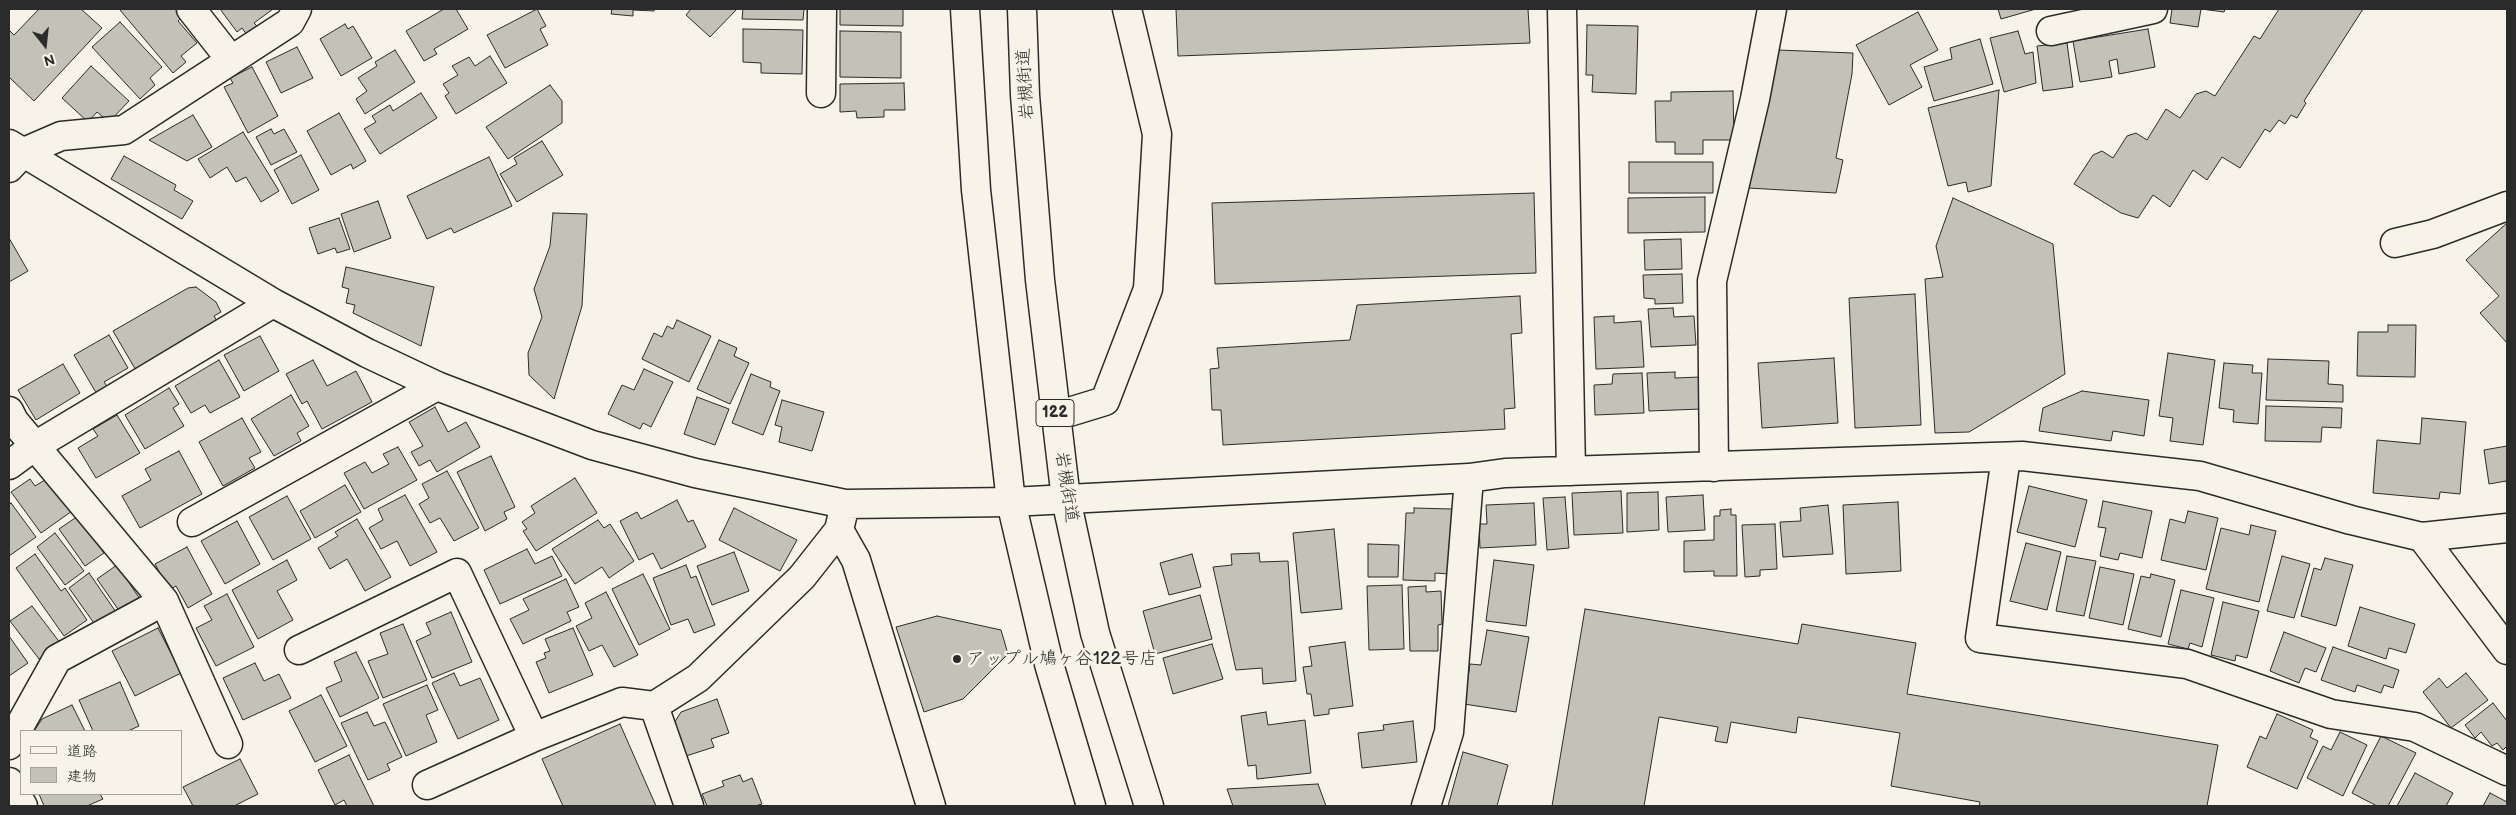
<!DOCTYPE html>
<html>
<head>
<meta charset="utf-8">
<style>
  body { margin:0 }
  #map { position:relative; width:2516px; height:815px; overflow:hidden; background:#f7f3e8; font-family:"Balsamiq Sans","Klee One",sans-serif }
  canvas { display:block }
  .frame { position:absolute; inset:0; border:10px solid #2b2b2b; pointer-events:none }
  .legend { position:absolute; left:20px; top:730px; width:162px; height:65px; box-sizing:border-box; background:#f7f3e8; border:1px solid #a5a39c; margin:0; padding:6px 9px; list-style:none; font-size:15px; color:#2b2b2b }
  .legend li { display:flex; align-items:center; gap:10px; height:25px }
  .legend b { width:25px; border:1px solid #a5a39c }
  .north { position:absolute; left:20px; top:20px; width:50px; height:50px; -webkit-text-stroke:4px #f7f3e8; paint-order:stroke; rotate:164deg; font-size:14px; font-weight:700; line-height:20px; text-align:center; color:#2b2b2b }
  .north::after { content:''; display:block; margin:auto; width:18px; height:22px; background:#2b2b2b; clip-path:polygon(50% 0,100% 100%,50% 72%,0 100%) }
</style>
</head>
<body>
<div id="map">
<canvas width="2516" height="815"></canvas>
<div class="frame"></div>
<ul class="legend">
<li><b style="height:6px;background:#f7f3e8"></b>道路</li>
<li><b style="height:14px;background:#c4c1b9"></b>建物</li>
</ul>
<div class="north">N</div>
</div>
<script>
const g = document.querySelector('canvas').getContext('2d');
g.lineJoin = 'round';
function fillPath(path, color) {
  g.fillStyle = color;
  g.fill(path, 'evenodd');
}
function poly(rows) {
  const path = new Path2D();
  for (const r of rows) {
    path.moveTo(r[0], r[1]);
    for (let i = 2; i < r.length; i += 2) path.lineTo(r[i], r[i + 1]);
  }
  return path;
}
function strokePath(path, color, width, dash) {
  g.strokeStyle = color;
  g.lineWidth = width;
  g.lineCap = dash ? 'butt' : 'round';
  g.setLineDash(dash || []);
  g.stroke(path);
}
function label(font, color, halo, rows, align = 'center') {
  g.font = font + ' "Balsamiq Sans","Klee One",sans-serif';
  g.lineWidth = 5;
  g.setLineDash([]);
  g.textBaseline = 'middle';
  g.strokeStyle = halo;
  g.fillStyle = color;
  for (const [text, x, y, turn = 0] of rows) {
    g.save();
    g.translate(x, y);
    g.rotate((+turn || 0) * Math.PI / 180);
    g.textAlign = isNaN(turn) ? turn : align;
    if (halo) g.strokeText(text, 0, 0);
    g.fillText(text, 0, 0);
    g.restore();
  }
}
const building = poly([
  [39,9,81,9,102,28,34,101,9,77,9,30,14,35,39,9],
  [122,9,178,9,184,15,178,21,197,43,181,56,186,62,173,73,120,10,122,9],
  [220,9,273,9,254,23,258,27,247,35,242,28,237,32,220,9],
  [444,9,456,9,468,29,434,49,437,54,424,61,406,31,444,9],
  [537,9,546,26,540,29,548,45,505,68,487,35,537,9],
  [612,9,654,9,654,11,633,10,633,16,611,14,612,9],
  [691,9,735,9,736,10,710,37,686,15,691,9],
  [743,9,804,9,803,20,742,19,743,9],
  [840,9,903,9,903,26,840,25,840,9],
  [1176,9,1528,9,1530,43,1178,56,1176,9],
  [1998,9,2036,9,2001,19,1998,9],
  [2172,9,2225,9,2224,12,2201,9,2198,27,2170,23,2172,9],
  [2279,9,2363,9,2304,101,2306,103,2297,118,2291,115,2285,124,2279,120,2270,132,2265,129,2240,168,2222,157,2207,180,2193,170,2170,207,2153,195,2138,218,2121,213,2074,184,2093,155,2102,151,2113,158,2127,136,2136,133,2147,140,2166,109,2180,118,2196,94,2206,91,2215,96,2254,36,2260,39,2279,9],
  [1918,12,1938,50,1910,65,1922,87,1889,105,1856,45,1918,12],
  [120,22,162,67,150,78,155,85,140,99,92,47,120,22],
  [345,24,348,29,353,26,372,58,341,76,320,39,345,24],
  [1587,25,1638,26,1636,94,1592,92,1593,75,1586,75,1587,25],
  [743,29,803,30,802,74,761,73,761,63,743,62,743,29],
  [2148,29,2155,67,2119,74,2117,59,2109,61,2112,77,2080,82,2073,41,2148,29],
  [840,31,901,32,901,78,840,77,840,31],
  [2018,31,2025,54,2033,52,2036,83,2004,92,1990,38,2018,31],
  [1980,39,1993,84,1934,101,1924,67,1952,59,1950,48,1980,39],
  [2067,43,2073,87,2043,91,2037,46,2067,43],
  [297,47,313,78,281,93,266,62,297,47],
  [395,50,415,82,365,114,356,99,367,91,358,78,377,66,375,62,395,50],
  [1778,50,1853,53,1852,74,1836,158,1843,160,1836,193,1748,188,1778,50],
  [490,56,507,83,456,114,445,96,449,93,443,84,458,75,452,66,469,57,475,66,490,56],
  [91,66,129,101,109,122,97,112,88,122,62,98,91,66],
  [252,67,278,116,248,133,224,87,233,83,230,78,252,67],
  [904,83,905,110,884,110,884,117,857,118,856,111,840,112,840,84,904,83],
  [550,85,562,101,562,123,508,159,486,127,550,85],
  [1999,90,1991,186,1968,192,1966,182,1948,186,1928,108,1999,90],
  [1733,91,1734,140,1703,140,1703,154,1675,154,1675,142,1656,142,1655,101,1671,101,1671,92,1733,91],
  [421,93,437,118,380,154,364,129,376,122,372,116,390,105,393,111,421,93],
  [339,113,366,161,353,169,351,164,331,175,307,131,339,113],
  [193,115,212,147,187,161,149,140,193,115],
  [271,129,274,134,284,129,297,152,271,165,256,137,271,129],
  [243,132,279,191,261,202,246,177,236,182,227,167,210,178,198,159,243,132],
  [542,141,563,175,517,202,500,174,517,164,514,158,542,141],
  [301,155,319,190,292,204,274,170,301,155],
  [124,156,176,185,174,190,193,201,182,219,111,179,124,156],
  [489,157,512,206,454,233,451,228,427,239,407,196,489,157],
  [1629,162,1713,162,1713,193,1629,193,1629,162],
  [1534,193,1536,273,1215,284,1212,203,1534,193],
  [1705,197,1705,232,1628,233,1628,198,1705,197],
  [1953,198,2053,244,2065,374,1969,432,1935,433,1925,279,1943,277,1936,246,1953,198],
  [378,201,391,238,354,252,341,214,378,201],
  [553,213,587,214,582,306,554,399,529,375,528,353,542,317,534,289,550,246,553,213],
  [339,218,350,249,337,253,335,248,318,254,309,228,339,218],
  [2507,223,2507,343,2480,313,2499,296,2466,260,2507,223],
  [9,238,28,271,9,282,9,238],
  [1681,239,1682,269,1645,270,1644,240,1681,239],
  [346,267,434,287,421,346,353,313,355,305,346,303,349,289,342,287,346,267],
  [1682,274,1683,303,1655,304,1655,299,1644,298,1643,275,1682,274],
  [196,287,216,302,221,312,214,316,219,324,137,372,113,331,188,288,196,287],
  [1915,294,1921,425,1855,428,1849,298,1915,294],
  [1520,296,1522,333,1511,334,1515,408,1504,409,1505,429,1223,445,1221,410,1212,410,1210,369,1219,368,1217,348,1350,340,1357,305,1520,296],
  [1673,308,1674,317,1694,316,1696,345,1651,347,1648,309,1673,308],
  [1614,316,1614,323,1641,321,1644,367,1596,369,1594,317,1614,316],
  [677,320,711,336,689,382,642,359,654,333,662,337,667,326,673,329,677,320],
  [2388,325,2416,325,2415,377,2357,376,2358,332,2388,332,2388,325],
  [109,335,128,368,104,382,109,389,98,396,74,355,109,335],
  [260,336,279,371,244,391,224,355,260,336],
  [719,340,737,348,734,356,749,363,730,404,697,389,719,340],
  [2168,353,2215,360,2203,445,2170,441,2173,418,2159,416,2168,353],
  [1834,358,1838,423,1762,428,1758,363,1834,358],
  [2268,359,2329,361,2328,384,2343,385,2343,402,2266,400,2268,359],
  [219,360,240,397,210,413,205,405,191,413,175,386,219,360],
  [313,360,327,386,356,371,372,402,322,429,307,401,302,404,286,374,313,360],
  [2224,363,2253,365,2252,373,2262,373,2258,424,2233,422,2234,410,2219,408,2224,363],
  [63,364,80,393,36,420,18,390,63,364],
  [644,369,673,382,651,427,643,423,640,429,608,414,622,385,634,390,644,369],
  [1675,372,1675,378,1700,377,1701,409,1649,411,1647,373,1675,372],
  [1642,373,1644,413,1595,415,1594,385,1612,384,1613,374,1642,373],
  [751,374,771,382,770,387,780,391,763,435,732,423,751,374],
  [169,388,179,404,173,408,184,426,145,449,125,415,169,388],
  [2082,391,2149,400,2144,436,2113,431,2111,441,2039,431,2043,408,2082,391],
  [291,395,309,426,297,433,301,441,274,456,251,419,291,395],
  [697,397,729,409,715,445,684,434,697,397],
  [782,400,824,412,812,451,779,442,782,427,775,425,782,400],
  [2266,406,2342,408,2341,428,2322,427,2321,442,2265,441,2266,406],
  [435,407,448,432,466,422,480,447,437,472,430,460,419,466,411,452,423,446,409,422,435,407],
  [117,415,140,453,96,478,78,448,98,436,93,429,117,415],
  [242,418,261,452,249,458,255,468,223,486,199,442,242,418],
  [2422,418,2466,422,2460,494,2440,492,2439,499,2373,493,2377,440,2420,444,2422,418],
  [2507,446,2507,486,2506,481,2489,484,2484,450,2507,446],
  [398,447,417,480,364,509,344,473,365,462,372,473,389,464,383,454,398,447],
  [179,451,202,494,140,528,122,496,151,480,145,469,179,451],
  [491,456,515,507,504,512,507,519,485,531,457,472,491,456],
  [447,471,479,528,454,541,440,518,430,523,419,504,429,498,422,484,447,471],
  [48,478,72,511,41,533,11,492,30,479,35,486,48,478],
  [575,478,597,513,536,551,523,531,527,529,522,522,535,513,531,506,575,478],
  [345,485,361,512,315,538,300,511,345,485],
  [2029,486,2087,500,2075,547,2017,532,2029,486],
  [1621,491,1623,533,1574,535,1572,493,1621,491],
  [1658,492,1659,530,1627,532,1627,493,1658,492],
  [405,495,437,552,410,566,397,541,381,549,369,528,383,520,378,509,405,495],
  [1703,495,1705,530,1668,532,1666,497,1703,495],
  [287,496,311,539,273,560,249,517,287,496],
  [1565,497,1569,548,1547,550,1543,498,1565,497],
  [677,500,688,522,693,520,706,547,661,569,653,553,639,560,620,521,637,512,641,519,677,500],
  [2103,501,2152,511,2142,558,2120,553,2118,560,2100,556,2106,528,2098,527,2103,501],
  [1898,502,1901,571,1846,574,1843,505,1898,502],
  [11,503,36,537,9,556,9,505,11,503],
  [1534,503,1536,545,1480,548,1479,524,1487,524,1486,505,1534,503],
  [1828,505,1833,554,1783,557,1780,522,1801,521,1800,508,1828,505],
  [734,508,797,540,780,571,719,540,734,508],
  [1414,508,1452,509,1449,574,1435,573,1435,581,1403,580,1406,513,1414,513,1414,508],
  [1731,509,1731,515,1736,515,1737,576,1714,576,1714,571,1684,572,1684,541,1714,540,1714,516,1720,516,1720,510,1731,509],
  [2188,511,2218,518,2206,570,2161,560,2170,519,2185,523,2188,511],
  [78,516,104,553,85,566,59,529,78,516],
  [357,519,391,577,365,591,347,559,330,569,318,548,338,536,335,532,357,519],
  [598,520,604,528,610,524,634,561,609,578,602,567,575,584,552,549,598,520],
  [237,521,260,564,225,584,201,541,237,521],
  [1775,524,1777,569,1760,570,1760,576,1745,577,1742,525,1775,524],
  [2251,525,2276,531,2259,602,2206,589,2221,528,2249,535,2251,525],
  [1334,529,1342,609,1301,613,1293,533,1334,529],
  [55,533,84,571,65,585,37,547,55,533],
  [2026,543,2061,552,2047,610,2010,601,2026,543],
  [1368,544,1399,545,1398,577,1368,577,1368,544],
  [187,547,212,594,188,608,176,586,169,590,155,564,187,547],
  [527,549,535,564,552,556,562,576,500,604,484,570,527,549],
  [734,552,749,591,712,605,697,566,734,552],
  [1259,553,1260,562,1288,561,1296,681,1263,684,1262,668,1236,670,1213,567,1232,565,1231,554,1259,553],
  [35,554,61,591,65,588,87,620,64,636,16,568,35,554],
  [1192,554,1201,587,1169,595,1160,563,1192,554],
  [2067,556,2096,561,2084,616,2056,611,2067,556],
  [2282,556,2310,564,2294,618,2267,611,2282,556],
  [2325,558,2353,565,2336,626,2301,616,2314,568,2321,570,2325,558],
  [287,560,297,580,277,591,293,620,258,639,232,590,287,560],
  [1494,560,1534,565,1526,626,1486,621,1494,560],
  [117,565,140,599,120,612,97,579,117,565],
  [686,565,691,578,696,576,715,625,694,633,688,619,671,625,653,578,686,565],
  [2100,567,2134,574,2123,625,2089,618,2100,567],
  [89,573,116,612,96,626,69,588,89,573],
  [643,574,670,629,639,645,612,589,643,574],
  [2151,574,2175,580,2161,637,2128,629,2141,576,2150,578,2151,574],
  [566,579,579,607,567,612,571,621,523,644,510,619,529,610,523,599,566,579],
  [1402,585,1404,649,1369,650,1367,586,1402,585],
  [1426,586,1426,592,1441,591,1442,624,1438,625,1438,651,1410,651,1408,587,1426,586],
  [2181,590,2214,598,2202,647,2190,643,2188,649,2168,644,2181,590],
  [606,592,638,655,614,667,602,645,589,651,576,626,592,618,585,603,606,592],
  [227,594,254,647,216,666,196,628,212,620,204,606,227,594],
  [1200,595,1212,639,1155,654,1143,611,1200,595],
  [2223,602,2259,611,2247,658,2236,655,2235,661,2211,655,2223,602],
  [32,606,61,644,39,659,10,621,32,606],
  [2360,607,2415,624,2406,653,2389,648,2386,659,2348,646,2360,607],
  [1585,609,1798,644,1802,624,1916,643,1907,694,2218,745,2207,806,1979,806,1980,802,1891,786,1900,733,1798,717,1796,733,1731,722,1727,743,1715,741,1718,727,1659,717,1644,806,1552,806,1585,609],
  [451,612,472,662,432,678,416,641,431,634,426,623,451,612],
  [937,616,1001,630,1008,654,963,699,924,712,896,627,937,616],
  [403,624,427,680,383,698,368,661,388,654,380,633,403,624],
  [158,628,181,673,135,696,112,651,158,628],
  [573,628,593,675,549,693,536,662,546,658,544,653,550,651,545,639,573,628],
  [1487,630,1529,637,1516,712,1464,704,1470,664,1481,665,1487,630],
  [2284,632,2326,648,2316,672,2305,668,2299,683,2270,671,2284,632],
  [9,636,28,663,9,676,9,636],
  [1345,642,1353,706,1329,709,1329,714,1314,716,1311,694,1307,694,1303,667,1312,666,1309,647,1345,642],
  [1212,644,1223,679,1173,694,1163,658,1212,644],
  [2333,647,2399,670,2393,688,2384,685,2381,693,2357,685,2355,692,2321,680,2333,647],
  [356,652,379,698,340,717,326,688,342,681,334,662,356,652],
  [255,663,264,681,279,674,291,698,243,720,223,678,255,663],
  [454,673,460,686,480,678,499,720,458,739,432,683,454,673],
  [2466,673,2488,700,2451,728,2423,692,2439,678,2447,688,2466,673],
  [120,682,139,726,128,731,93,731,79,700,120,682],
  [427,685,438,710,426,715,437,742,406,756,383,704,427,685],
  [321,695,347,746,315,762,289,711,321,695],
  [717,699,729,733,711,739,714,747,686,756,674,723,681,712,717,699],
  [2493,703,2507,721,2507,746,2503,750,2497,743,2492,746,2481,732,2475,738,2465,725,2493,703],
  [72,705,85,731,34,731,42,719,72,705],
  [367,712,374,726,385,722,402,757,387,764,390,770,368,780,341,723,367,712],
  [1266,712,1268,725,1305,720,1311,773,1257,779,1256,765,1248,766,1241,716,1266,712],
  [2277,714,2313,730,2310,737,2318,741,2297,789,2247,767,2260,736,2266,739,2277,714],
  [1413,721,1417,762,1362,768,1358,733,1384,730,1383,725,1413,721],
  [620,724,656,806,563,806,542,759,620,724],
  [2340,732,2367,745,2343,796,2307,778,2323,746,2331,750,2340,732],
  [2381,736,2416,753,2388,806,2377,806,2352,793,2381,736],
  [1463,752,1508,765,1497,806,1448,806,1463,752],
  [349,755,374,806,347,806,344,800,335,805,318,770,349,755],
  [240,759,258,794,234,806,193,806,183,787,240,759],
  [2415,773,2453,793,2446,806,2397,806,2415,773],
  [740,775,743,782,752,778,762,804,755,806,707,806,702,794,724,786,722,781,740,775],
  [1318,784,1326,806,1233,806,1227,789,1318,784],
  [2490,793,2507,802,2507,806,2483,806,2490,793],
  [39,794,100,794,103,799,87,806,44,806,39,794]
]);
const minor = poly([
  [191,9,231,60],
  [1562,9,1571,471],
  [2051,31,2153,9],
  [821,93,822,9],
  [9,144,273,303,367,353,437,386,592,445,695,473,845,504,1011,502,1469,478,1505,473,2022,456,2200,476,2351,520,2422,537,2507,650],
  [9,168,24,152,61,136,124,130,290,22,297,9],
  [2395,243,2433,234,2507,206],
  [9,411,14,421,164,601,228,744],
  [1056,416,1105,401,1148,289,1157,134,1127,9],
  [2006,457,1980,638,2187,664,2331,714,2415,727,2507,771],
  [9,465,35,446,273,303],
  [1714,467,1712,281,1755,99,1772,9],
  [192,522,437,386],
  [839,530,856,560,931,806],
  [2422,537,2507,528],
  [299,650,457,573,534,737],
  [9,745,57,659,164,601],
  [9,782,23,806],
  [427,785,534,737,622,702,654,706],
  [689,806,654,706,698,678,802,577,839,530,845,504],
  [1426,806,1449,732,1469,478]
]);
const highway = poly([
  [965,9,976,190,1011,502,1049,664,1091,806],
  [1022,9,1025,95,1040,280,1066,499,1095,633,1149,806]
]);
const markers = [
  [957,659,5,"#2b2b2b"]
];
const shields = [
  [1055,413,38]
];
const shieldNames = [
  ["122",1055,413]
];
const streetNames = [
  ["岩槻街道",1026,84,-93],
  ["岩槻街道",1066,487,81]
];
const poiNames = [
  ["アップル鳩ヶ谷122号店",967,659]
];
fillPath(building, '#c4c1b9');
strokePath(building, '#2b2b2b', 1);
strokePath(minor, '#2b2b2b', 31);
strokePath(highway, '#2b2b2b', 31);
strokePath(minor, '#f7f3e8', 28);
strokePath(highway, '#f7f3e8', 28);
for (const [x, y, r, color] of markers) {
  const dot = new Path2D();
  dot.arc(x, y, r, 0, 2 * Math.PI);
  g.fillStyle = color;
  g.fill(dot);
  strokePath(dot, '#f7f3e8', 2);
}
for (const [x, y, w] of shields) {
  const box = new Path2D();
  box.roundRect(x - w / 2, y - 13.5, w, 27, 4);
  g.fillStyle = '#f7f3e8';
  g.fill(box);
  strokePath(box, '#2b2b2b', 1);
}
label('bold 16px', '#2b2b2b', null, shieldNames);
label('18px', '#2b2b2b', '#f7f3e8', streetNames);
label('18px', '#2b2b2b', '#f7f3e8', poiNames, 'left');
</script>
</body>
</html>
